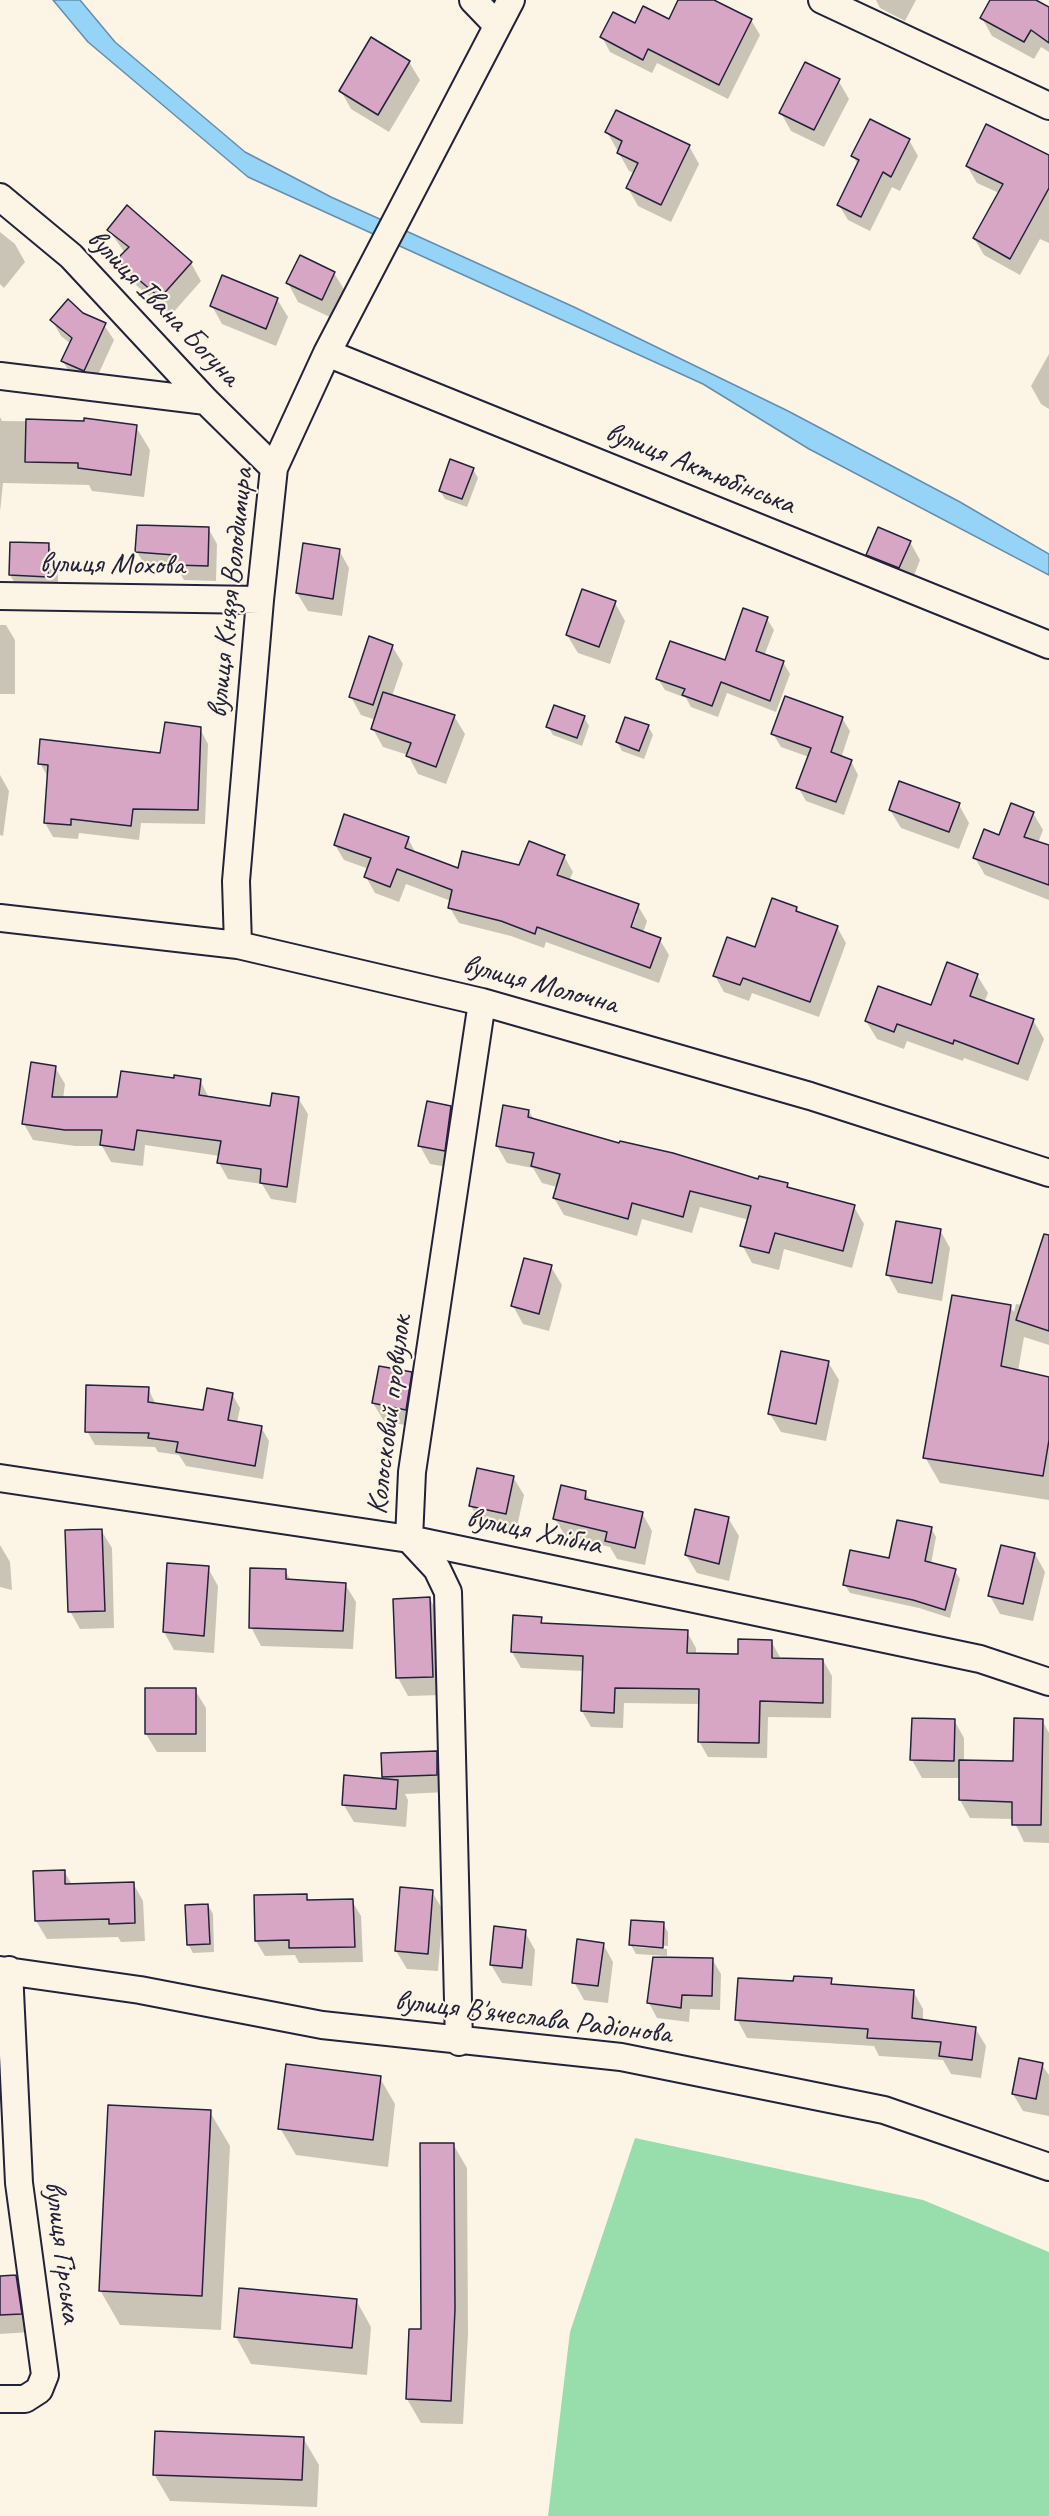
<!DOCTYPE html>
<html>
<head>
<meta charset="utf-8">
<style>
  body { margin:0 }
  canvas { display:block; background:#fcf5e5 }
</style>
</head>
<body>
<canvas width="1049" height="2516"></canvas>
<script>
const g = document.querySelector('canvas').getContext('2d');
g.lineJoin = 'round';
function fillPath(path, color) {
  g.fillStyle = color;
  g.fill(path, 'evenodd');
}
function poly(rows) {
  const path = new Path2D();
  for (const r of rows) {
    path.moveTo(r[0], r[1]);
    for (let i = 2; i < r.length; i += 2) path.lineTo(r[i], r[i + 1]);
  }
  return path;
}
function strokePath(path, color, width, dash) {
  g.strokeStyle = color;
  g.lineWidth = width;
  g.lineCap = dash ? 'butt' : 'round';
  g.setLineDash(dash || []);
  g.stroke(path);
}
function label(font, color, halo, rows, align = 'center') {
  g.font = font + ' Caveat,sans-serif';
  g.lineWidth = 4.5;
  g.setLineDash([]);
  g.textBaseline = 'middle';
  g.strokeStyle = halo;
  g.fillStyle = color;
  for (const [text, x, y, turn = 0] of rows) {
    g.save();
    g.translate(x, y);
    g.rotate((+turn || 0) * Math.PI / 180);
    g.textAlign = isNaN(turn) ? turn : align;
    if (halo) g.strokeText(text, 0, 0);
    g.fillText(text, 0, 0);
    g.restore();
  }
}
const green = poly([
  [635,2138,923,2200,1049,2252,1049,2516,548,2516,570,2332]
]);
const water = poly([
  [53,0,80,0,115,42,245,152,331,197,574,307,788,411,960,502,1049,554,1049,575,809,449,703,384,248,177,88,42,53,0]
]);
const shadow = poly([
  [680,0,711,0,751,20,760,35,728,99,657,63,652,73,610,52,602,37,636,25,670,21],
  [876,0,916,0,905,21,880,8],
  [992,0,1032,0,1049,9,1049,52,1041,47,1034,59,992,36,982,18],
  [409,62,420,80,389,132,351,109,341,91],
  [838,80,849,99,824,147,791,131,781,113],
  [607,132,689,146,699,164,671,222,638,206,628,188,634,173,629,171],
  [909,140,918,156,900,191,892,187,870,231,848,220,839,205,858,165,853,156],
  [1049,155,1049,243,1040,239,1020,275,984,255,974,238,999,193,977,183,967,166],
  [109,230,191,263,201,281,171,315,129,279,118,261,125,253],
  [0,232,15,244,25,262,4,288,0,284],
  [334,273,345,291,332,318,298,302,288,283],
  [277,299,288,317,276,346,222,324,212,306],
  [82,314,104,325,114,340,93,386,72,377,63,361,71,344,61,336,52,320],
  [63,328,78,341,77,343,63,332],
  [1049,354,1049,409,1041,404,1031,386],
  [0,417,2,421,85,422,136,427,150,450,144,497,92,491,89,485,3,483,0,512],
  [473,469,478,478,467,507,445,499,440,491],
  [208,528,217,544,216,581,184,580,178,569,146,567,137,552],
  [910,542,920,560,910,586,878,573,868,555],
  [11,543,48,544,58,562,58,594,21,593,10,575],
  [339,550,349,568,342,616,308,611,297,593],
  [615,603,625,621,610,664,578,653,567,635],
  [767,619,774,630,764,656,783,662,790,674,776,712,727,693,718,717,691,707,686,698,665,690,658,679,725,662],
  [0,625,6,625,15,640,15,694,0,694],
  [392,646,403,664,392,696,454,716,465,734,446,784,418,774,408,755,383,747,373,729,376,720,361,715,351,697],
  [584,717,589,726,582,746,553,735,548,727],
  [842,718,850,731,841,758,851,761,858,775,844,815,806,801,798,787,809,757,781,747,773,734],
  [648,726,653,735,644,759,622,751,617,742],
  [200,729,208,744,205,824,141,823,139,840,79,833,78,839,53,837,45,823,49,779,40,763,162,755],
  [0,775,9,791,3,836,0,835],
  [959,805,969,823,959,849,901,828,890,810],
  [1033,813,1043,830,1038,843,1049,847,1049,900,985,875,975,858],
  [408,838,416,854,459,870,520,867,564,856,573,872,569,881,638,906,647,921,643,933,660,940,669,955,659,983,546,942,544,948,511,936,459,923,450,908,451,901,406,884,399,902,375,893,366,877,369,869,344,860,335,845],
  [634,914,637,914,629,935,627,934],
  [796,908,800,914,837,927,846,943,819,1017,752,993,749,1001,724,992,715,976,756,949],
  [977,975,988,993,984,1003,1033,1020,1044,1039,1028,1081,964,1058,963,1061,907,1041,904,1049,877,1039,866,1021,932,1007],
  [55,1067,65,1084,63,1099,119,1099,175,1080,200,1080,209,1098,271,1108,298,1098,308,1114,296,1203,271,1199,262,1184,228,1179,219,1163,220,1156,145,1145,143,1166,111,1162,102,1146,75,1146,33,1140,24,1124],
  [450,1107,461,1125,454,1168,430,1164,420,1146],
  [529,1111,534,1120,759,1181,787,1185,790,1189,854,1207,864,1224,852,1268,784,1249,779,1270,752,1263,742,1245,749,1220,700,1207,692,1233,642,1219,637,1236,564,1215,554,1198,557,1187,542,1183,533,1168,507,1163,497,1146],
  [940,1230,950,1248,942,1301,898,1293,888,1275],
  [1049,1257,1049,1345,1024,1337,1018,1371,1049,1378,1049,1500,940,1483,925,1457,1010,1307,1014,1312,1016,1304,1023,1305],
  [551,1267,562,1285,549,1331,523,1324,513,1306],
  [828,1362,839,1380,826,1441,781,1432,770,1414],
  [411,1373,421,1391,416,1427,384,1421,373,1403],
  [148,1388,156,1405,204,1412,232,1394,240,1408,237,1423,261,1427,269,1441,263,1479,186,1466,179,1455,158,1452,155,1447,95,1445,87,1431],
  [513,1477,524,1495,516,1531,481,1524,471,1506],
  [585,1492,591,1502,642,1513,652,1531,645,1565,617,1559,610,1547,566,1537,555,1519],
  [728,1518,739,1536,729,1581,697,1573,686,1555],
  [931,1528,936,1537,931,1564,955,1571,960,1579,950,1618,919,1608,850,1593,845,1585,890,1560],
  [101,1530,112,1548,114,1628,80,1629,70,1611],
  [0,1545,10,1562,12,1590,0,1587],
  [1035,1554,1045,1572,1033,1621,1000,1614,990,1596],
  [208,1568,218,1586,214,1653,174,1650,164,1632],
  [285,1570,291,1581,345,1584,356,1602,353,1649,261,1646,251,1627],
  [430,1599,440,1617,443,1695,408,1696,398,1678,395,1600],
  [541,1619,544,1624,687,1632,696,1648,696,1654,739,1656,771,1641,781,1659,823,1660,832,1676,831,1718,768,1717,767,1758,708,1757,699,1741,700,1704,624,1703,623,1728,591,1727,582,1711,584,1671,521,1668,512,1652],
  [195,1690,206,1708,206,1752,157,1752,146,1734],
  [954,1720,964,1738,964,1761,1015,1763,1042,1720,1049,1733,1049,1843,1024,1842,1013,1819,970,1818,960,1800,961,1778,922,1778,912,1760],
  [436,1752,446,1771,447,1792,405,1794,408,1800,406,1827,354,1822,343,1804,386,1780,384,1776],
  [64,1871,72,1885,133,1883,143,1901,145,1941,121,1942,118,1937,47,1939,36,1921,34,1872],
  [432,1892,443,1910,438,1971,407,1969,396,1951],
  [306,1896,310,1902,352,1901,361,1916,363,1962,299,1963,295,1955,265,1956,256,1941],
  [208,1905,213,1914,214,1952,193,1953,188,1944],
  [663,1924,668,1932,668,1946,634,1944,634,1947,667,1949,667,1956,636,1954,631,1945],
  [525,1932,535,1950,532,1986,502,1983,491,1965],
  [603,1944,613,1962,608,2003,584,2000,574,1982],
  [712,1959,721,1974,720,2010,690,2009,689,2022,657,2018,649,2003],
  [831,1980,834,1986,913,1991,923,2009,923,2021,975,2028,986,2046,981,2078,951,2074,943,2060,879,2056,874,2046,747,2038,737,2019,795,1982],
  [1042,2065,1049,2075,1049,2116,1023,2111,1013,2094],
  [380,2078,395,2104,388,2167,296,2155,280,2128],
  [210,2112,230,2146,221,2330,120,2325,100,2290],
  [453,2144,467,2168,468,2334,463,2424,421,2423,407,2399,410,2330,422,2331],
  [0,2277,15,2277,26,2295,31,2332,0,2334],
  [356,2300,371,2327,367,2375,251,2364,236,2337],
  [303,2438,319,2465,317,2507,170,2501,154,2474]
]);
const building = poly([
  [678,0,714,0,752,19,719,85,648,49,643,60,600,37,613,12,635,23,643,6,669,19,678,0],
  [990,0,1036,0,1049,7,1049,43,1031,30,1024,42,980,18,990,0],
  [371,37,410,61,378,115,339,91,371,37],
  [805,62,840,79,814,130,779,113,805,62],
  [616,110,690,145,661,205,626,188,638,163,617,153,622,141,605,132,616,110],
  [870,119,910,139,891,177,883,172,861,217,837,205,859,160,851,156,870,119],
  [986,124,1049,155,1049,188,1010,259,973,238,1003,184,966,166,986,124],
  [127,205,192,262,160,298,116,260,129,247,107,230,127,205],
  [300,255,335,272,322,300,286,283,300,255],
  [222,275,278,298,266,329,210,306,222,275],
  [68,299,83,313,106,323,84,371,61,361,72,338,50,320,68,299],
  [84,418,137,425,131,475,78,468,78,463,25,462,26,419,84,421,84,418],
  [450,459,474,468,462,499,439,491,450,459],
  [137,525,209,527,208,566,174,565,174,555,135,552,137,525],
  [878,527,911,541,899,568,866,555,878,527],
  [10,542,49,543,48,577,9,575,10,542],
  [303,543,340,549,333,599,296,593,303,543],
  [582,589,616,601,599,647,566,635,582,589],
  [743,608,768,617,756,651,784,661,770,701,721,682,712,706,682,695,685,689,656,679,670,641,725,660,743,608],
  [369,636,393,645,373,705,349,697,369,636],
  [383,692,455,715,436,767,406,756,411,743,371,729,383,692],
  [785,696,843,717,831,752,852,760,836,802,796,788,811,748,771,734,785,696],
  [554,705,585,716,577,738,546,727,554,705],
  [625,717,649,725,639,751,616,742,625,717],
  [165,722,201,727,198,810,133,809,131,826,71,819,71,825,44,823,48,765,38,764,40,739,160,753,165,722],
  [899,781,960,803,949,832,889,810,899,781],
  [1011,803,1034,812,1024,837,1049,845,1049,885,973,858,984,829,999,835,1011,803],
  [344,814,409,837,405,848,458,868,462,851,519,865,529,841,565,855,557,875,639,904,631,927,661,938,650,968,537,927,535,934,501,921,448,908,452,890,397,869,390,887,364,877,371,858,334,845,344,814],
  [772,898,797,907,796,911,838,926,810,1002,743,978,740,985,713,976,727,937,755,947,772,898],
  [947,962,978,974,970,996,1034,1019,1018,1064,954,1040,953,1044,897,1024,894,1032,865,1021,878,986,931,1005,947,962],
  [31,1062,56,1066,52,1097,117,1097,121,1071,174,1078,174,1075,201,1079,199,1095,270,1106,272,1093,299,1097,287,1187,260,1183,261,1169,217,1163,221,1141,137,1130,134,1150,100,1145,102,1130,65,1130,22,1124,31,1062],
  [427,1101,451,1106,445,1151,418,1146,427,1101],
  [503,1105,529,1110,528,1117,619,1143,620,1141,673,1153,758,1179,759,1176,788,1183,787,1187,855,1205,843,1251,775,1233,769,1253,740,1246,751,1206,690,1191,683,1217,632,1203,628,1219,553,1198,560,1174,531,1166,534,1153,496,1146,503,1105],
  [896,1221,941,1229,932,1283,886,1275,896,1221],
  [1044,1234,1049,1235,1049,1331,1016,1320,1044,1234],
  [524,1258,552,1265,539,1314,511,1306,524,1258],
  [952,1295,1011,1305,1001,1366,1049,1377,1049,1440,1043,1476,923,1458,952,1295],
  [781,1351,829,1361,816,1424,768,1414,781,1351],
  [379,1366,412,1372,406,1410,372,1403,379,1366],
  [86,1385,149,1387,148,1402,203,1410,207,1388,233,1393,228,1420,262,1426,255,1466,176,1452,178,1442,148,1438,149,1433,85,1432,86,1385],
  [477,1468,514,1476,506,1514,469,1506,477,1468],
  [561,1485,586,1491,585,1499,643,1512,635,1548,605,1541,607,1532,553,1519,561,1485],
  [695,1509,729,1517,719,1564,685,1555,695,1509],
  [897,1520,932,1527,925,1561,956,1569,945,1610,913,1600,843,1585,850,1550,889,1558,897,1520],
  [102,1529,105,1611,68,1612,65,1530,102,1529],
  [1001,1545,1035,1553,1023,1604,988,1596,1001,1545],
  [167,1563,209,1566,204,1636,163,1632,167,1563],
  [250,1568,286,1569,286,1579,346,1583,343,1631,249,1628,250,1568],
  [430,1597,433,1677,396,1678,393,1599,430,1597],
  [513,1615,542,1617,541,1623,688,1630,687,1653,738,1654,738,1639,772,1640,772,1658,823,1659,823,1703,760,1701,759,1743,698,1742,699,1689,615,1688,614,1713,581,1711,583,1656,511,1652,513,1615],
  [145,1688,196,1688,196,1734,145,1734,145,1688],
  [912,1718,955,1719,954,1761,910,1760,912,1718],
  [1014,1718,1043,1719,1041,1825,1012,1825,1012,1802,959,1800,959,1760,1013,1761,1014,1718],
  [437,1751,437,1775,382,1777,381,1753,437,1751],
  [344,1775,398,1780,396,1809,342,1805,344,1775],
  [65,1870,65,1884,134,1882,135,1923,109,1924,109,1919,35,1921,33,1871,65,1870],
  [400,1887,433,1890,428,1954,395,1951,400,1887],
  [307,1894,307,1900,353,1899,355,1947,289,1948,289,1940,255,1941,254,1895,307,1894],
  [208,1904,210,1944,187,1945,185,1905,208,1904],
  [631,1920,664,1922,663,1948,629,1945,631,1920],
  [494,1926,526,1930,522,1968,490,1965,494,1926],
  [577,1939,604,1943,598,1986,572,1983,577,1939],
  [653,1957,713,1958,712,1996,682,1995,681,2008,647,2003,653,1957],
  [794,1976,832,1978,831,1984,914,1990,912,2018,976,2027,972,2060,939,2056,941,2042,867,2038,868,2029,735,2020,738,1978,793,1981,794,1976],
  [1019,2058,1043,2063,1036,2099,1012,2094,1019,2058],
  [286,2064,381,2076,373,2140,278,2129,286,2064],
  [108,2105,211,2110,202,2296,99,2291,108,2105],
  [420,2143,454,2143,455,2309,451,2401,406,2399,409,2329,421,2329,420,2143],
  [16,2275,22,2314,0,2315,0,2276,16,2275],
  [239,2288,357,2299,352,2348,234,2337,239,2288],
  [155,2431,304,2437,302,2480,153,2475,155,2431]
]);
const street = poly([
  [473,0,497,25],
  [822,0,1049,106],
  [0,197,71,256,206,401,274,468],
  [327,353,1049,645],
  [0,376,206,401],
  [0,596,260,600],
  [0,918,238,945,482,1002,810,1096,1049,1173],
  [238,945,236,881,260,600,274,468,327,353,511,0],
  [0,1478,409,1539,980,1659,1049,1682],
  [0,1970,140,1990,322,2025,621,2057,884,2110,1049,2167],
  [459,2042,448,1592,437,1569,409,1539,412,1472,482,1002],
  [0,2399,25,2399,39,2390,45,2375,19,2183,9,1970]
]);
const streetNames = [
  ["вулиця Івана Богуна",163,308,46],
  ["вулиця Актюбінська",700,469,22],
  ["вулиця Мохова",112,565,1],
  ["вулиця Князя Володимира",231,593,-84],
  ["вулиця Молочна",540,985,15],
  ["Колосковий провулок",390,1415,-83],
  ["вулиця Хлібна",534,1532,12],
  ["вулиця В'ячеслава Радіонова",533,2018,7],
  ["вулиця Гірська",62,2252,83]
];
fillPath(green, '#97deac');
fillPath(water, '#95d4f6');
strokePath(water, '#678dab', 1.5);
fillPath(shadow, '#0003');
fillPath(building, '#d7a6c5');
strokePath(building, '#22223b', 1.5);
strokePath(street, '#22223b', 30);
strokePath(street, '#fcf5e5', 26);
label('30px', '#22223b', '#fcf5e5', streetNames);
</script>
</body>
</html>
